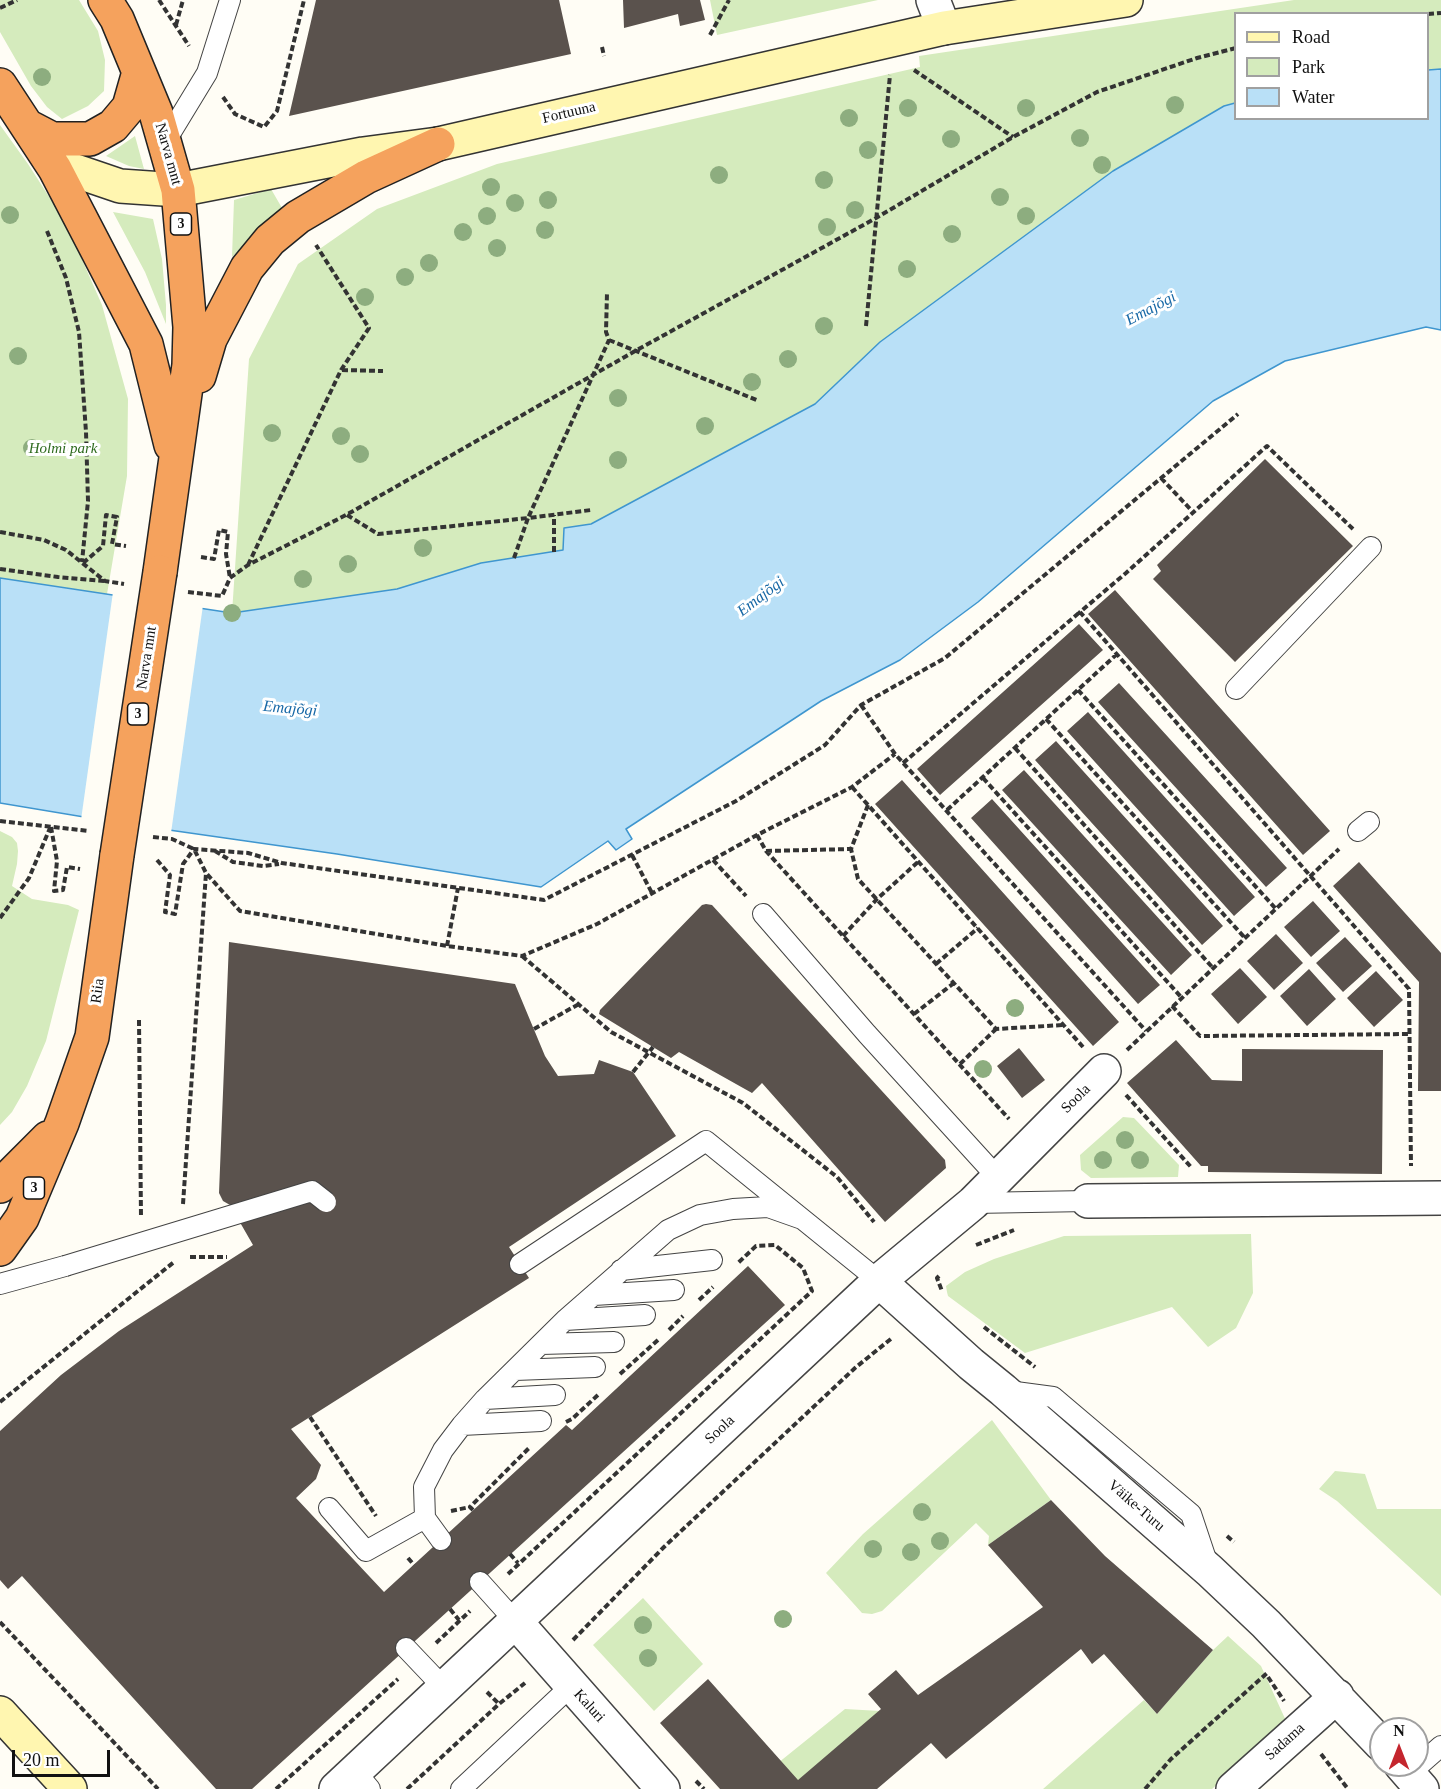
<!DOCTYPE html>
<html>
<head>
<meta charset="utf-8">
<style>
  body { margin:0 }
  #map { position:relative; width:1441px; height:1789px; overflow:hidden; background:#fffdf5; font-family:"Times New Roman",serif }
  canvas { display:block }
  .legend { position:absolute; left:1234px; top:12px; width:195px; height:108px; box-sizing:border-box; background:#fff; border:2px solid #a0a0a0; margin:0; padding:8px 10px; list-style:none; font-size:18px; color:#111 }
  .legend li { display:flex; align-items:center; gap:12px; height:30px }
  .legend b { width:30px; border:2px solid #a0a0a0 }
  .north { position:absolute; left:1369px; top:1717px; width:60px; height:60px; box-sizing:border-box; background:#fff; border:2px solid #a0a0a0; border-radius:50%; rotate:0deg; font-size:16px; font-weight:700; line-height:24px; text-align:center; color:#111 }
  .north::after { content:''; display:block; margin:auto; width:21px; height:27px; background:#c4262e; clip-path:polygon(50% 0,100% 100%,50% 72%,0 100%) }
  .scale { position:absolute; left:12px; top:1750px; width:98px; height:27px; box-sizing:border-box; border:3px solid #111; border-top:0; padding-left:8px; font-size:18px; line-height:21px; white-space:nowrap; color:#111; -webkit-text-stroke:4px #fff; paint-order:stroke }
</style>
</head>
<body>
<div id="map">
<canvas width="1441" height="1789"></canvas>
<ul class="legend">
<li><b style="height:8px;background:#fff6b0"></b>Road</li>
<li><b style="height:16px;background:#d5ebbd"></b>Park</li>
<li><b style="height:16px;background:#b9e0f7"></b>Water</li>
</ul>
<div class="north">N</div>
<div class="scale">20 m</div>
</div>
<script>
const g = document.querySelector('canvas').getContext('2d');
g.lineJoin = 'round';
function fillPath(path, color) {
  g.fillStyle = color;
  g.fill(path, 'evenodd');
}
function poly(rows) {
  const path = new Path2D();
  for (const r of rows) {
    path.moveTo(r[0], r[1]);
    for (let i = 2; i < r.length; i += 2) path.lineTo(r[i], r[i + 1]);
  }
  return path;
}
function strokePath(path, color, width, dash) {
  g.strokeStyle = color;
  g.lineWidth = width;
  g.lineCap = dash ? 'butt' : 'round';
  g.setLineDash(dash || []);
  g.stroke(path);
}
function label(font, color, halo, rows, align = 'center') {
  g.font = font + ' "Times New Roman",serif';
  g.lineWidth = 6;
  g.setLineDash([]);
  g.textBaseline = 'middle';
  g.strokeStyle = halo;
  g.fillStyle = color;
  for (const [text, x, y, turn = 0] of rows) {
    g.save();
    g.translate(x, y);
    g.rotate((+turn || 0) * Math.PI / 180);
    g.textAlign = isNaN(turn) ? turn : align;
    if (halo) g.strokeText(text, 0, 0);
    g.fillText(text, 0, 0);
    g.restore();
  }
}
const green = poly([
  [0,0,79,0,98,31,105,60,104,91,88,106,62,119,47,107,31,86,0,32],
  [710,0,878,0,717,35],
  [1294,0,1441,0,1441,69,1428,70,1428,14,1236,14,1235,103,1224,106,880,342,815,404,591,524,564,528,563,550,481,563,397,589,232,613,249,359,298,264,377,209,497,164,920,67,919,56],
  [0,125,28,164,66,223,102,305,128,399,127,476,107,594,0,578],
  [135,136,144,169,129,166,106,156],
  [271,189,282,208,232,257,234,200],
  [113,212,153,219,162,259,166,305,166,324,145,272],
  [0,831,12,837,17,843,18,851,17,864,12,886,32,899,68,905,79,910,46,1041,27,1086,12,1112,0,1125],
  [1123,1117,1134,1118,1179,1165,1178,1177,1091,1178,1081,1170,1080,1155],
  [1251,1234,1253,1293,1236,1328,1208,1347,1172,1307,1025,1353,948,1296,947,1292,946,1286,965,1272,994,1259,1064,1236],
  [992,1420,1051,1500,988,1545,989,1536,976,1523,882,1611,872,1614,862,1613,826,1573,863,1534],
  [1335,1471,1365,1474,1377,1509,1441,1509,1441,1596,1337,1501,1319,1489],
  [643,1598,703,1664,654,1711,593,1645],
  [1228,1636,1261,1666,1287,1723,1212,1789,1043,1789,1144,1700,1157,1714,1213,1650],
  [845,1709,880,1711,788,1789,778,1763]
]);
const water = poly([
  [1441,69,1441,330,1426,327,1285,361,1213,401,978,602,900,660,821,701,626,829,632,839,616,850,608,841,541,887,337,854,120,823,0,803,0,578,232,613,397,589,481,563,563,550,564,528,591,524,815,404,880,342,1113,171,1224,106,1235,103,1236,118,1428,118,1428,70,1441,69]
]);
const pier = poly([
  [113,592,203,605,171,833,81,820]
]);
const building = poly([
  [316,0,559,0,571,54,289,116],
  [623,0,700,0,705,20,680,26,678,14,624,28],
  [1265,459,1353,546,1235,662,1153,579,1161,571,1157,565],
  [1115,590,1330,831,1303,855,1088,614],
  [1079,624,1103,650,940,795,917,769],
  [1119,683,1287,868,1266,887,1098,702],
  [1088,712,1255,897,1234,916,1067,731],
  [1056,741,1223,926,1202,945,1035,760],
  [1024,770,1192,955,1171,975,1002,790],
  [902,780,1119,1022,1093,1046,875,804],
  [992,799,1160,985,1138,1004,971,818],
  [1359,862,1441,953,1441,1091,1418,1091,1419,982,1333,886],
  [1313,901,1340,931,1311,957,1284,927],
  [706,904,712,905,945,1160,946,1168,885,1222,762,1083,752,1093,679,1052,671,1058,599,1014,600,1010,702,905],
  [1276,934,1303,963,1274,990,1247,961],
  [1345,937,1372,966,1343,992,1316,963],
  [229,942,515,984,545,1056,558,1076,594,1074,599,1060,633,1072,676,1136,509,1247,529,1278,291,1429,321,1465,316,1479,296,1498,384,1592,566,1425,572,1430,748,1266,785,1305,252,1789,216,1789,22,1576,8,1589,0,1580,0,1431,61,1375,119,1331,253,1245,230,1205,223,1201,219,1193],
  [1240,968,1267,997,1238,1024,1211,994],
  [1309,969,1336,999,1307,1026,1280,996],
  [1376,971,1403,1000,1374,1027,1347,998],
  [1176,1040,1212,1080,1242,1081,1242,1049,1383,1050,1382,1174,1208,1172,1208,1166,1201,1166,1127,1083],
  [1019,1048,1045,1080,1022,1098,997,1066],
  [1051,1500,1105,1556,1213,1650,1157,1714,1104,1654,1092,1664,1081,1649,946,1759,931,1743,877,1789,720,1789,660,1723,708,1679,798,1780,881,1709,868,1694,896,1670,918,1695,1043,1607,988,1545]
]);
const path = poly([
  [159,0,189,46],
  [0,8,17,0],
  [1428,14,1441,13],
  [176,25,183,0],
  [710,35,729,0],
  [602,47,604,56],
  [914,70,1013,137],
  [223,97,235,114,264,127,277,111,304,0],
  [47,231,66,278,79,332,86,432,88,501,82,562],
  [866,326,890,75],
  [609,340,759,401],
  [342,370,383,371],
  [1161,478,1193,512],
  [347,515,378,534,528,518,609,340,606,332,607,293],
  [1353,529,1267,446,1126,573,1080,612,1409,989,1411,1166],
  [0,532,44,540,66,550,105,581,124,584],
  [554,552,554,515],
  [201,557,214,559,219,530,228,532,226,554,230,578],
  [514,558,528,518,591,510],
  [83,563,103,546,106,515,117,517,112,544,126,546],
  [248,565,341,370,369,328,316,245],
  [0,569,58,577,104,581],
  [188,592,222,596,230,578,248,565,346,515,637,350,876,218,1013,137,1097,92,1197,58,1236,48],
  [1078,690,1276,909],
  [861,705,895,754,1146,1031],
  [1046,719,1245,938],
  [1015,748,1213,968],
  [903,763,1080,612],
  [983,778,1182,998],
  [852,787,1083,1047],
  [868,805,851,849,858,879,996,1029,1063,1025],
  [947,810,1117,654],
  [0,821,89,831],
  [51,827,57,861,54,891,63,890,67,867,80,869],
  [757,835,766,851,1009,1119],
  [153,837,172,839,194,849,206,873,240,911,447,946,522,956,597,924,757,835,852,787,895,754],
  [215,851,233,862,263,866,279,864],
  [766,851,851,849],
  [632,855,652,893],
  [157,860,170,875,165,912,175,914,183,864,194,849,248,853,282,863,544,900,736,801,825,745,861,705,945,658,1238,414],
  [713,860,746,896],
  [0,918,29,878,50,828],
  [843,936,877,899,918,862],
  [447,946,458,888],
  [522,956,611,1032,743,1103,837,1177,874,1222],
  [936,964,978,928],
  [1172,1006,1200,1036,1410,1034],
  [914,1014,954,983],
  [139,1020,141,1217],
  [534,1029,579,1004],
  [1127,1050,1339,849],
  [960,1064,996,1029],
  [1126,1095,1191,1167],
  [183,1204,206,873],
  [976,1245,1014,1230],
  [190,1257,227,1257],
  [939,1276,937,1278,942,1291],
  [699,1300,713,1287],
  [984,1327,1035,1367],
  [669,1330,683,1316],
  [620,1374,659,1339],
  [0,1402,174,1262],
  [310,1417,376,1516],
  [566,1422,572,1419,599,1394],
  [473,1510,470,1507,529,1448],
  [451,1511,470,1507],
  [1227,1536,1234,1542],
  [510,1554,518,1563],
  [408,1558,414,1565],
  [508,1574,812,1291,803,1268,775,1245,756,1246,738,1263],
  [450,1609,459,1620],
  [0,1622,158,1789],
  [573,1640,664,1547,855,1368,892,1338],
  [436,1643,470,1611],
  [1268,1677,1284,1701],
  [487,1692,499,1704],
  [1321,1754,1348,1789],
  [696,1781,704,1789],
  [276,1789,398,1679],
  [407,1789,499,1704,525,1683],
  [1145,1789,1171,1759,1267,1673]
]);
const lane = poly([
  [165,142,207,73,230,0],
  [1236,689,1371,547],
  [1358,831,1369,822],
  [763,914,867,1034,998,1178],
  [973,1203,1088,1201],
  [520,1264,706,1141,879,1281],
  [621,1270,712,1260],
  [0,1284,65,1266],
  [594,1295,674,1290],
  [565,1320,645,1315],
  [541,1344,614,1342],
  [515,1370,595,1367],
  [1008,1391,1053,1397,1191,1514,1208,1565],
  [485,1399,555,1395],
  [462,1425,541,1421],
  [329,1508,366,1551,425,1518],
  [441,1540,425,1518,424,1487,443,1450,462,1425,485,1399,565,1320,668,1230,700,1215,733,1209,768,1207,802,1219],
  [480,1582,515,1621],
  [406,1648,444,1688],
  [355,1771,370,1789],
  [1409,1774,1441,1746],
  [461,1789,571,1686]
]);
const street = poly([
  [933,0,944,28],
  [1088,1201,1441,1198],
  [879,1281,971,1364,1003,1390,1210,1571,1266,1624,1381,1744],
  [515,1621,663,1789],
  [1401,1765,1422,1789],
  [336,1789,879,1281,973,1203,1104,1071],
  [1233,1789,1337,1696]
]);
const secondary = poly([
  [42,142,70,169,120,186,178,190,363,154,438,144,944,28,1126,0],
  [0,1713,70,1789]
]);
const highway = poly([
  [105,0,117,19,156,113,178,190,190,327,189,365,160,572],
  [0,85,55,169,146,344,171,445],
  [29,127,52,139,90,139,113,126,129,107,139,72],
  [199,376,210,339,247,268,270,240,298,217,366,177,438,144],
  [0,1186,48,1138],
  [0,1249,22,1218,62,1123,92,1037,117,855]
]);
const pathBridge = poly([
  [633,1072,653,1047]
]);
const laneBridge = poly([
  [65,1266,312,1191,326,1202]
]);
const highwayBridge = poly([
  [117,855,160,572]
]);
const trees = [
  [42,77],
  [1175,105],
  [908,108],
  [1026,108],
  [849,118],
  [1080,138],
  [951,139],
  [868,150],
  [1102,165],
  [719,175],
  [824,180],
  [491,187],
  [1000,197],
  [548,200],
  [515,203],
  [855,210],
  [10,215],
  [487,216],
  [1026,216],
  [827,227],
  [545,230],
  [463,232],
  [952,234],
  [497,248],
  [429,263],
  [907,269],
  [405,277],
  [365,297],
  [824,326],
  [18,356],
  [788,359],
  [752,382],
  [618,398],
  [705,426],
  [272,433],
  [341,436],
  [32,448],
  [360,454],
  [618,460],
  [423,548],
  [348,564],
  [303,579],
  [232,613],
  [1015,1008],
  [983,1069],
  [1125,1140],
  [1103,1160],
  [1140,1160],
  [922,1512],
  [940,1541],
  [873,1549],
  [911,1552],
  [783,1619],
  [643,1625],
  [648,1658]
];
const shields = [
  [181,224,21],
  [138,714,21],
  [34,1188,21]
];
const shieldNames = [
  ["3",181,224],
  ["3",138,714],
  ["3",34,1188]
];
const streetNames = [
  ["Fortuuna",569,113,-13],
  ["Narva mnt",168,154,74],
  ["Narva mnt",147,658,-81],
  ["Riia",98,991,-82],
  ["Soola",1076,1099,-45],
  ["Soola",720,1430,-43],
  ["Väike-Turu",1136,1506,41],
  ["Kaluri",589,1706,48],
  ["Sadama",1285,1742,-42]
];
const parkNames = [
  ["Holmi park",63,449]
];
const waterNames = [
  ["Emajõgi",1151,309,-28],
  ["Emajõgi",761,597,-37],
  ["Emajõgi",290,709,5]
];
fillPath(green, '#d5ebbd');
fillPath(water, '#b9e0f7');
strokePath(water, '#3f96cf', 1.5);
fillPath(pier, '#fffdf5');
fillPath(building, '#5a524d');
strokePath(lane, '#444', 22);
strokePath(street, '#444', 36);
strokePath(secondary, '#333', 36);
strokePath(highway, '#222', 36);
strokePath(path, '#333', 4, [6, 3]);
strokePath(lane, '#fff', 20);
strokePath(street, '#fff', 33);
strokePath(secondary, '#fff6b0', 33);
strokePath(highway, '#f5a25d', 33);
strokePath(laneBridge, '#444', 22, []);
strokePath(highwayBridge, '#222', 36, []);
strokePath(pathBridge, '#333', 4, [6, 3]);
strokePath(laneBridge, '#fff', 20);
strokePath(highwayBridge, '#f5a25d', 33);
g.fillStyle = '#8dad7f';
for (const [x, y] of trees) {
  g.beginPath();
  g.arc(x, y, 9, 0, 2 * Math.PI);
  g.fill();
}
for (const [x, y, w] of shields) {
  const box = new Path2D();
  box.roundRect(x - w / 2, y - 11, w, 22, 4.5);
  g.fillStyle = '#fff';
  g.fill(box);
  strokePath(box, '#111', 1.5);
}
label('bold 14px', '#111', null, shieldNames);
label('15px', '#111', '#fff', streetNames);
label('italic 15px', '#2f6b1f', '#fff', parkNames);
label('italic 16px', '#1768a6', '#fff', waterNames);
</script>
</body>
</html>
